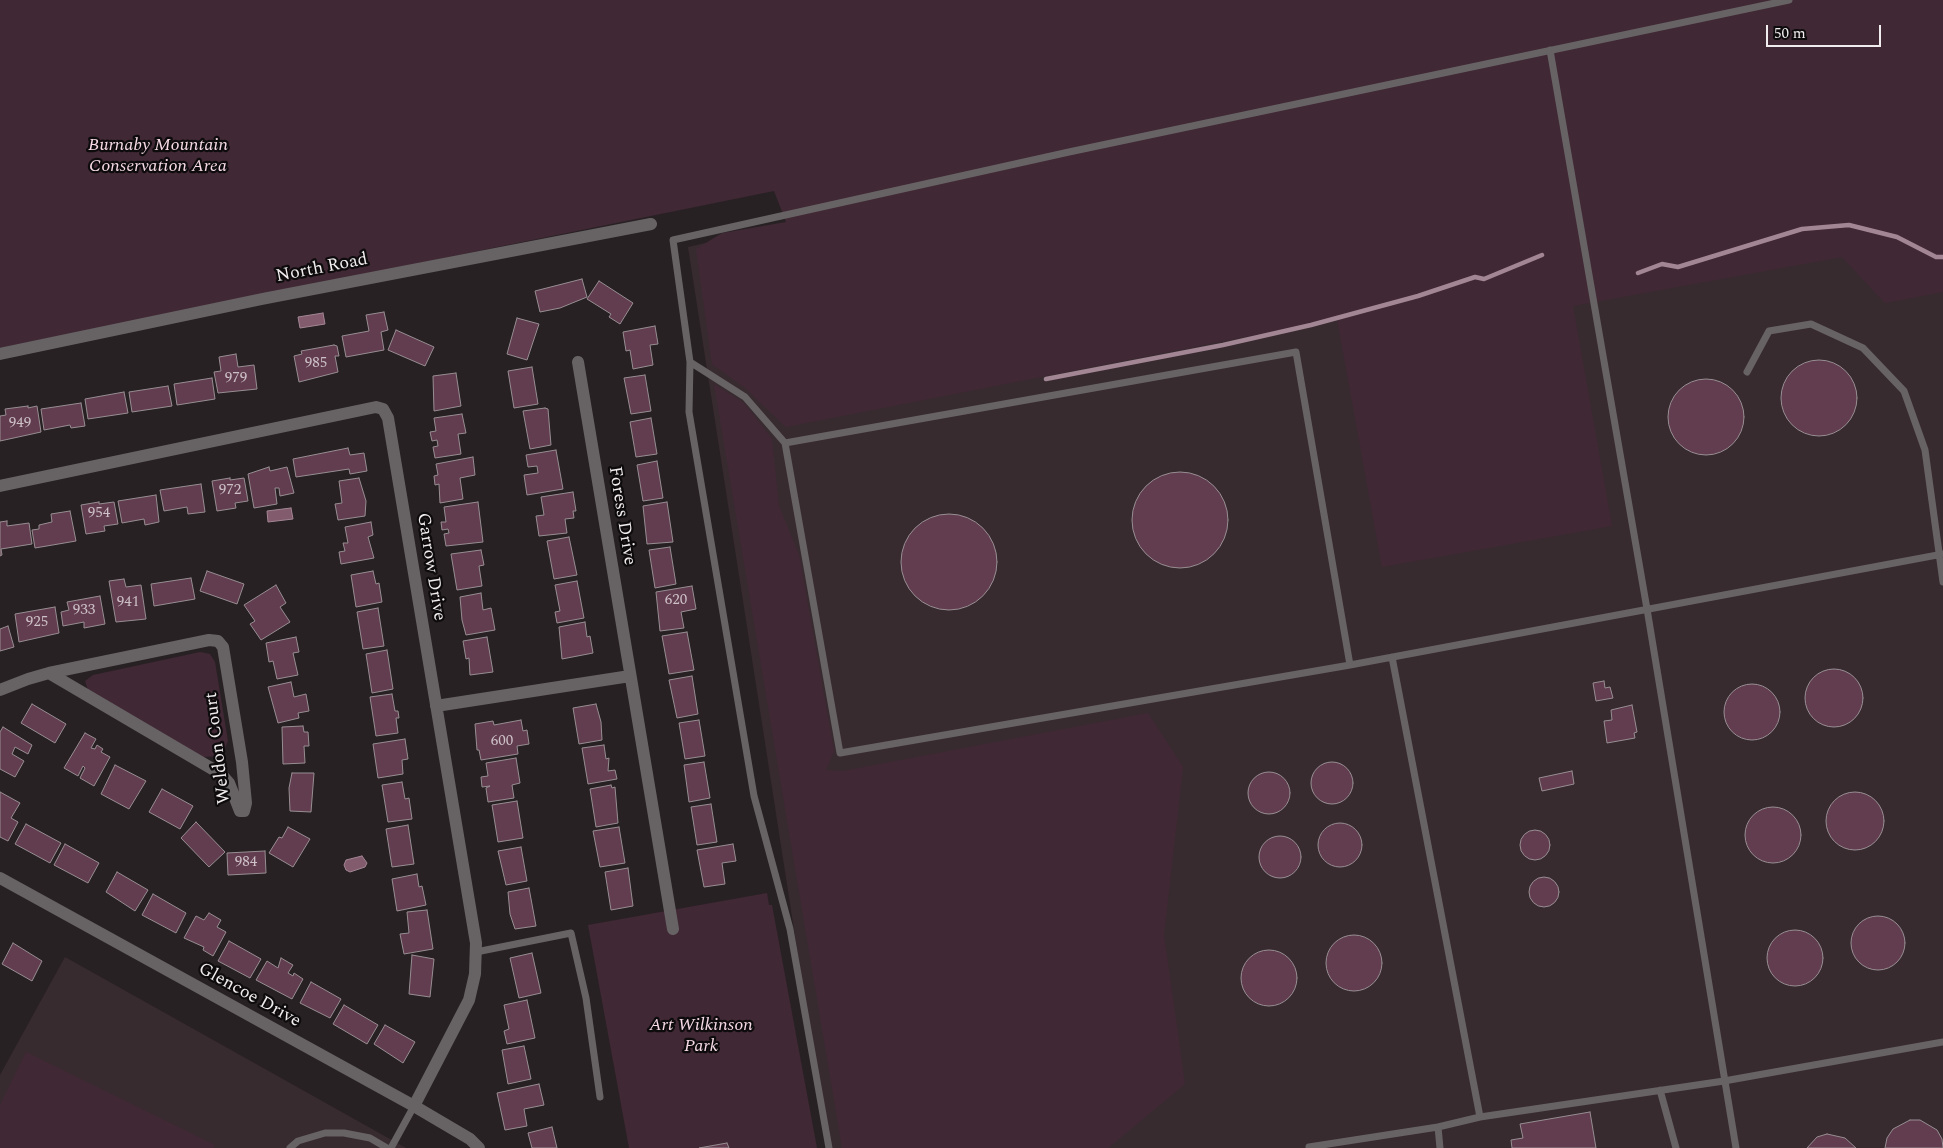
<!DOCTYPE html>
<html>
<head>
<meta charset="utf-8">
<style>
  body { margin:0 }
  #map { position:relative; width:1943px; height:1148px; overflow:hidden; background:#282124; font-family:Spectral,serif }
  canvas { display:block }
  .scale { position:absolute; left:1766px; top:25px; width:115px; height:22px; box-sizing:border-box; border:2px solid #f1ecee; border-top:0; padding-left:6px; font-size:15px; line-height:18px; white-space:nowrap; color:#f1ecee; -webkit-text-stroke:4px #0e0b0d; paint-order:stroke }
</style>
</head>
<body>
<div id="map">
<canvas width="1943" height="1148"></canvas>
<div class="scale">50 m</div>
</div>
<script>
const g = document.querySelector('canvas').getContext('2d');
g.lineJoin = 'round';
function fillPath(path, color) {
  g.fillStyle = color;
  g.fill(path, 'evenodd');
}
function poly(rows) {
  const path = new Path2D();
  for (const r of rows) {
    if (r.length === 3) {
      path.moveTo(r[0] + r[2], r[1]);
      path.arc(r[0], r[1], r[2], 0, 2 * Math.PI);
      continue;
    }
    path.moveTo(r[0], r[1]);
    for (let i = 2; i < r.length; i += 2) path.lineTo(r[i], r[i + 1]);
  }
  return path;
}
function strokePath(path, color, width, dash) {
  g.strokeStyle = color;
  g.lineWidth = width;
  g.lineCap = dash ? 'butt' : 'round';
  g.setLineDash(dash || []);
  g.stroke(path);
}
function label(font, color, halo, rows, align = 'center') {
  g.font = font + ' Spectral,serif';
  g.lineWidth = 4.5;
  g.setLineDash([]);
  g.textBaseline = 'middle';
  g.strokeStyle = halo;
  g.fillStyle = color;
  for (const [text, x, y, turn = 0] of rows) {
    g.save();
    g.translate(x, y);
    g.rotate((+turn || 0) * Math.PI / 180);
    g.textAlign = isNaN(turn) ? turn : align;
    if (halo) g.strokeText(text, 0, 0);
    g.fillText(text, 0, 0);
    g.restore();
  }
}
const built = poly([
  [1773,0,1943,0,1943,1148,828,1148,688,247],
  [65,957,406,1148,0,1148,0,1075]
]);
const green = poly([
  [0,0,1943,0,1943,292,1885,303,1842,257,1573,306,1612,526,1382,567,1337,319,786,427,745,388,712,364,696,249,722,233,786,222,774,191,0,348],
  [714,384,744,403,772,439,779,506,799,555,834,751,826,770,843,771,1148,713,1183,767,1164,935,1185,1084,1108,1148,842,1148],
  [200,652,210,654,215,662,228,741,221,756,203,757,88,690,85,681,93,675],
  [767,893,769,905,772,905,817,1148,629,1148,588,925],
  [26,1052,215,1145,213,1148,0,1148,0,1105]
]);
const water = poly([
  [323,313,325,324,300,328,298,317,323,313],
  [291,508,293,519,268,522,267,511,291,508],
  [362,856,367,863,365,867,350,872,346,870,344,865,346,860,362,856]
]);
const stream = poly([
  [1638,273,1662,264,1678,267,1802,229,1849,225,1897,237,1936,257,1943,257],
  [1046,379,1223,345,1311,325,1418,296,1475,277,1484,279,1542,255]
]);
const building = poly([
  [582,279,587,297,560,308,540,312,535,291,582,279],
  [599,281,633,303,620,324,609,317,611,314,587,299,599,281],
  [384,312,388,330,381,332,384,350,346,357,342,336,369,331,366,315,384,312],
  [517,318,539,324,527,360,507,354,517,318],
  [655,326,658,344,650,345,653,365,633,369,630,350,626,351,623,332,655,326],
  [396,330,434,347,425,366,388,350,396,330],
  [334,345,337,346,339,356,335,356,338,372,299,382,294,356,302,354,301,351,334,345],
  [236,354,238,367,254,365,257,389,218,393,214,372,221,371,219,357,236,354],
  [1819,398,38],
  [532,367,538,404,514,408,508,371,532,367],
  [456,373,461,406,434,411,433,376,456,373],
  [645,375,651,411,631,414,624,378,645,375],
  [212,378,215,399,177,405,174,384,212,378],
  [1706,417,38],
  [168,386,172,406,132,412,129,392,168,386],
  [124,392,128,413,88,419,85,399,124,392],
  [81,403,85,426,71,428,70,425,44,430,41,409,81,403],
  [28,406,28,408,37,406,41,432,0,441,0,416,6,415,5,409,28,406],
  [545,408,548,409,551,445,530,449,523,411,545,408],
  [462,414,466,433,458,434,461,454,435,458,433,447,438,446,437,440,432,441,430,432,436,431,434,418,462,414],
  [651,418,657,454,636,457,630,422,651,418],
  [348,448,350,455,364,453,367,471,350,474,349,469,296,477,293,459,348,448],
  [556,450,563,489,527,495,524,475,538,473,537,466,528,467,526,455,556,450],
  [473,457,475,475,460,478,463,499,440,503,439,484,435,485,434,476,438,475,436,464,473,457],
  [657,461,663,498,643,501,637,465,657,461],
  [269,467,270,471,287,467,294,493,280,496,279,488,275,488,277,504,254,508,248,474,269,467],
  [1180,520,48],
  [230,478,230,480,244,478,248,501,235,503,236,508,217,511,212,481,230,478],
  [359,478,366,501,365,516,338,520,335,504,342,503,339,481,359,478],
  [201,484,205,512,188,514,187,507,164,511,160,490,201,484],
  [573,492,576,511,573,511,574,518,565,519,567,533,539,536,536,516,544,515,541,497,573,492],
  [156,495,159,522,145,525,144,519,122,523,118,501,156,495],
  [99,502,99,504,114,502,118,524,104,526,105,531,86,534,81,505,99,502],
  [478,502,483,542,446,546,444,534,449,533,448,529,442,530,441,522,446,522,444,507,478,502],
  [667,502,673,542,647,544,643,506,667,502],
  [70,511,76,541,35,548,32,530,39,529,39,525,52,522,51,514,70,511],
  [949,562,48],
  [7,521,7,526,29,523,32,544,1,549,2,555,0,556,0,522,7,521],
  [371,522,373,535,368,537,374,558,341,564,339,552,345,551,343,543,348,543,345,527,371,522],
  [569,537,577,575,554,579,547,541,569,537],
  [670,547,676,584,655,588,649,550,670,547],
  [481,550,484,565,479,566,482,586,457,590,451,554,481,550],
  [207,571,244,584,237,604,200,591,207,571],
  [373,571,376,584,379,583,382,602,356,607,351,575,373,571],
  [191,578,195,599,154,606,151,584,191,578],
  [124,579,126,587,141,585,146,619,116,622,109,581,124,579],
  [577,581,584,618,557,623,555,612,560,611,555,585,577,581],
  [276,585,286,603,280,607,290,622,261,640,250,624,255,621,244,605,276,585],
  [692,586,696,609,681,612,684,628,660,631,656,592,692,586],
  [481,593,483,610,491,608,495,630,466,635,462,620,460,597,481,593],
  [100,596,105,624,84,628,84,622,63,626,61,612,69,610,67,602,100,596],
  [55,607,59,633,19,642,15,614,55,607],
  [378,608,384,646,363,649,357,612,378,608],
  [585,622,587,637,590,636,593,653,562,659,559,627,585,622],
  [8,626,14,647,0,651,0,629,8,626],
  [687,632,694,670,669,674,662,636,687,632],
  [296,637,299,652,293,653,298,675,277,679,273,661,269,662,266,643,296,637],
  [487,637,493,672,470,675,469,658,466,659,463,641,487,637],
  [387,650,393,689,372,693,366,654,387,650],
  [1834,698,29],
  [692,676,698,714,677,718,669,680,692,676],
  [1604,681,1605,688,1610,687,1613,698,1596,701,1593,683,1604,681],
  [291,682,294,697,306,694,309,711,298,713,299,718,278,723,268,687,291,682],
  [1752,712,28],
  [392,694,395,711,398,711,399,718,396,718,398,733,376,736,370,697,392,694],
  [32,704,66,724,55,743,21,723,32,704],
  [596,704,601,722,602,740,579,744,573,708,596,704],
  [1632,705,1637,732,1634,733,1635,738,1607,743,1604,721,1612,720,1611,710,1632,705],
  [521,720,523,731,527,730,529,744,517,746,518,754,481,760,479,750,477,750,475,724,493,721,494,725,521,720],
  [699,720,705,756,685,759,679,723,699,720],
  [303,726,304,732,308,732,309,746,304,746,305,763,283,764,282,727,303,726],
  [3,727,32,745,28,754,15,747,12,754,24,761,15,777,0,769,0,732,3,727],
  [85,733,96,739,91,748,95,749,97,745,103,749,101,752,110,757,94,786,80,778,85,768,83,766,78,776,64,768,85,733],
  [405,739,408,759,402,760,403,774,378,778,373,744,405,739],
  [604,745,606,759,609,758,608,771,615,770,617,779,588,784,582,748,604,745],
  [516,758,520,783,512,785,514,798,488,802,486,788,490,786,482,787,481,777,488,776,486,763,516,758],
  [704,762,710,798,689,802,684,765,704,762],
  [1332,783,21],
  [115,765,146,781,129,809,101,794,115,765],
  [1572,771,1574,784,1542,791,1539,778,1572,771],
  [1269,793,21],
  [292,773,314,773,311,812,290,811,289,788,292,773],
  [402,782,405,799,409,798,412,819,388,822,382,785,402,782],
  [611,785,612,788,615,787,618,823,596,827,590,789,611,785],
  [162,789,193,806,180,829,149,812,162,789],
  [1855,821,29],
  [0,792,20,803,11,818,18,822,8,841,0,837,0,792],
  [517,801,523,838,498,842,492,805,517,801],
  [711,804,717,842,697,845,691,807,711,804],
  [1773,835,28],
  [196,822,225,852,209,867,181,838,196,822],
  [1340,845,22],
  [26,824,61,843,50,863,15,844,26,824],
  [408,825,414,864,392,867,386,829,408,825],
  [288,827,310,839,293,867,269,853,279,837,282,838,288,827],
  [619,827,625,863,600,867,593,831,619,827],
  [1535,845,15],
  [1280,857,21],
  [65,844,99,863,88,883,54,865,65,844],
  [733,844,736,861,722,863,725,884,704,887,697,850,733,844],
  [521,847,527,881,506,885,498,851,521,847],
  [265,851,266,873,228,875,227,853,265,851],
  [628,868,633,906,611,910,605,872,628,868],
  [117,872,148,890,135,911,106,892,117,872],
  [417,874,419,887,422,886,426,905,397,911,392,879,417,874],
  [1544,892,15],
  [529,888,536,926,515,929,510,914,508,892,529,888],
  [153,894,186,913,176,933,142,915,153,894],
  [427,910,433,949,404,954,400,934,409,933,407,912,427,910],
  [209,913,221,920,217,927,226,932,213,956,203,950,204,947,184,938,196,916,204,920,209,913],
  [1878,943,27],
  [1795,958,28],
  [1354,963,28],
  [229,941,261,959,250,978,218,961,229,941],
  [13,943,42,961,32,981,2,964,13,943],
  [1269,978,28],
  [532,953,541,993,519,998,510,958,532,953],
  [412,955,434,959,430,997,409,994,412,955],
  [281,958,293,965,288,973,293,976,294,973,303,979,292,999,256,980,267,961,278,968,281,958],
  [311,982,341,999,330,1018,300,1003,311,982],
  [527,1000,535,1038,507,1044,504,1031,509,1029,504,1005,527,1000],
  [344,1005,378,1025,367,1044,333,1024,344,1005],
  [385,1025,415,1042,403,1063,374,1044,385,1025],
  [524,1046,531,1079,508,1084,502,1050,524,1046],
  [539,1084,544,1105,524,1109,527,1126,505,1130,497,1093,539,1084],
  [1590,1112,1596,1148,1512,1148,1511,1140,1523,1138,1520,1124,1590,1112],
  [1910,1120,1920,1120,1937,1130,1942,1139,1943,1148,1885,1148,1887,1138,1893,1129,1910,1120],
  [552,1127,557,1148,532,1148,528,1133,552,1127],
  [1827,1134,1845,1138,1856,1148,1807,1148,1817,1137,1827,1134],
  [727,1143,729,1148,699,1148,727,1143]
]);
const service = poly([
  [1550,50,1647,609,1736,1148],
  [690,362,689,412,754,796,790,929,829,1148],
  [1747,372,1769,331,1811,324,1863,348,1904,391,1925,450,1943,582],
  [785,443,840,753,1350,665,1943,554],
  [1392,657,1480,1117,1724,1081,1943,1042],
  [1350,665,1296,352,785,443,745,397,690,362,673,240,1069,152,1789,0],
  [476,952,571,933,586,998,600,1097],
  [1660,1090,1676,1148],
  [1309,1147,1438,1127],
  [290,1148,298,1141,325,1133,344,1133,370,1138,387,1148],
  [391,1148,414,1106],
  [1440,1148,1438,1127,1480,1117]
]);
const minor = poly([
  [0,354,262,299,651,224],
  [578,362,673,929],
  [0,486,376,407,383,409,388,418,476,943,475,974,469,1000,414,1106],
  [0,690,28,679,49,673,209,640,218,641,223,647,242,762,246,803,244,811,240,811,229,783,221,774,49,673],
  [436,706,630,676]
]);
const tertiary = poly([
  [0,878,414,1106,470,1139,479,1148]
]);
const numberNames = [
  ["985",316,364],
  ["979",236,379],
  ["949",20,424],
  ["972",230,491],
  ["954",99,514],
  ["620",676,601],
  ["941",128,603],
  ["933",84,611],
  ["925",37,623],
  ["600",502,742],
  ["984",246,863]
];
const parkNames = [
  ["Burnaby Mountain",158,146],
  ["Conservation Area",158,167],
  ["Art Wilkinson",701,1026],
  ["Park",701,1047]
];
const streetNames = [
  ["North Road",322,269,-11],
  ["Foress Drive",621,516,81],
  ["Garrow Drive",430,567,81],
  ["Weldon Court",219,748,-97],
  ["Glencoe Drive",249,996,29]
];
fillPath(built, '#382b30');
fillPath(green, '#402834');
fillPath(water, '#825b6d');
strokePath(water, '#a38694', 1);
strokePath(stream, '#a38694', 4.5);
fillPath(building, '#623d4f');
strokePath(building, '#978e92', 1);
strokePath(service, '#676365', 7);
strokePath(minor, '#676365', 12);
strokePath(tertiary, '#676365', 12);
label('15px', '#cdc0c6', null, numberNames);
label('italic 18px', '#f6dae6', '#0e0b0d', parkNames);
label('18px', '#f1ecee', '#0e0b0d', streetNames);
</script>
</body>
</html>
